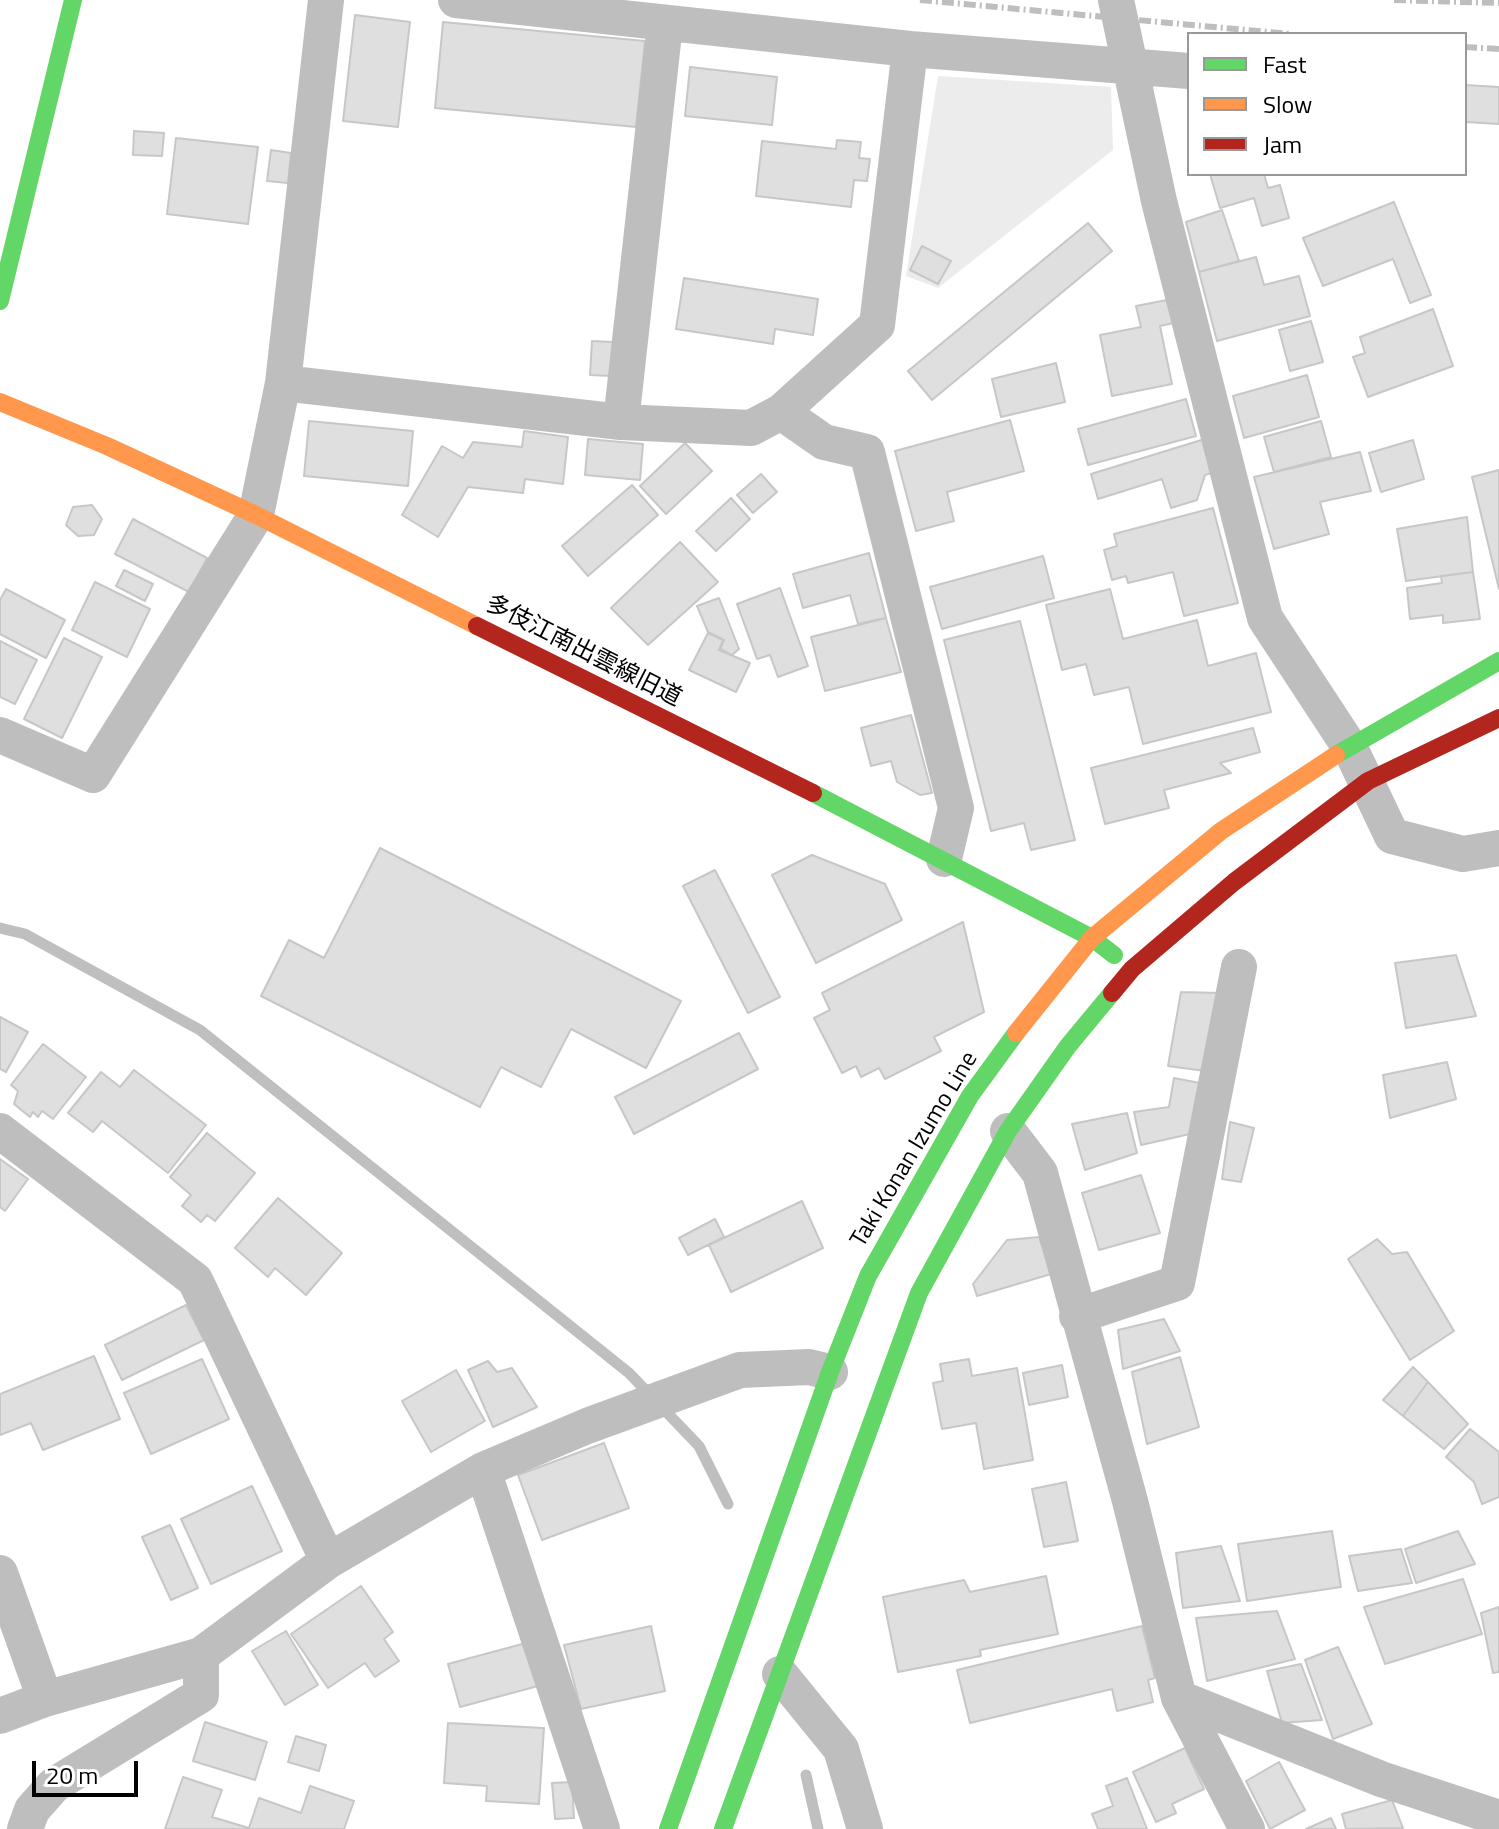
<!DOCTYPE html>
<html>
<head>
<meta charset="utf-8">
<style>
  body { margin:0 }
  #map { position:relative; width:1499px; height:1829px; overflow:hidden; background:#fff; font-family:"Titillium Web",sans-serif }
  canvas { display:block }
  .legend { position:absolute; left:1187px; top:32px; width:280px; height:144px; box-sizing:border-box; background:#fff; border:2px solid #999; margin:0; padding:10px 14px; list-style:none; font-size:24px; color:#000 }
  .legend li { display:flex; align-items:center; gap:16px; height:40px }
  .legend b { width:40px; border:2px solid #999 }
  .scale { position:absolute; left:32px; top:1761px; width:106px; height:36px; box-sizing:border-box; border:4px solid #000; border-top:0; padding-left:10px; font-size:24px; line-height:28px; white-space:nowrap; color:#000; -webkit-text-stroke:6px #fff; paint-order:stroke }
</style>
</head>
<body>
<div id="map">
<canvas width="1499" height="1829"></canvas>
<ul class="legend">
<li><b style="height:10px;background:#63d668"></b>Fast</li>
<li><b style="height:10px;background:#ff974d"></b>Slow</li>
<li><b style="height:10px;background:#b3261e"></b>Jam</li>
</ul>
<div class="scale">20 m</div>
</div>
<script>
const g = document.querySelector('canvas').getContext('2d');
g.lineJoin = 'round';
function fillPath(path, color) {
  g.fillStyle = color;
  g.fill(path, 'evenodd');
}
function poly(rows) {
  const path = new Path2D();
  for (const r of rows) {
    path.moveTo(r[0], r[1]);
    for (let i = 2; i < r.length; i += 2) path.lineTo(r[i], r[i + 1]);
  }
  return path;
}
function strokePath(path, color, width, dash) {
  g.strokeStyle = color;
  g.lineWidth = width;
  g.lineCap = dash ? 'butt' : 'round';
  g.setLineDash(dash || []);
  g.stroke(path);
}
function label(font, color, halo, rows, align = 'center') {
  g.font = font + ' "Titillium Web","Noto Sans JP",sans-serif';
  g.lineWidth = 8;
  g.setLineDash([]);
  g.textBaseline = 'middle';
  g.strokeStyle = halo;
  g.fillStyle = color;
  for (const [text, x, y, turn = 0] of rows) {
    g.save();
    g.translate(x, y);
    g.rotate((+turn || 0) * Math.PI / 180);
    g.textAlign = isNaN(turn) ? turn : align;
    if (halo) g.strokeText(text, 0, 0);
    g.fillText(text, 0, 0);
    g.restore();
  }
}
const green = poly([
  [938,76,1111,87,1113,150,938,288,906,276]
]);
const stream = poly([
  [0,928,25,934,200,1030,629,1373,699,1446,728,1504],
  [806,1775,818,1829]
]);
const building = poly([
  [355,15,410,22,398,127,343,121,355,15],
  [443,22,645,41,636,127,435,108,443,22],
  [690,67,777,77,772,125,685,116,690,67],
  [1465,85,1499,87,1499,124,1465,122,1465,85],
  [134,131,164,133,162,156,133,155,134,131],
  [176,138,258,147,248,224,167,214,176,138],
  [837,140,861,142,859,158,870,159,867,181,854,180,851,207,756,196,762,141,836,149,837,140],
  [271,150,291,153,288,183,267,181,271,150],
  [1210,174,1264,174,1268,188,1280,185,1289,218,1262,226,1254,198,1220,208,1210,174],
  [1394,202,1431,295,1410,303,1393,259,1323,286,1303,238,1394,202],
  [1222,210,1239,261,1199,272,1186,222,1222,210],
  [1088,223,1112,251,932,400,908,371,1088,223],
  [922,246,951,261,938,284,910,270,922,246],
  [1256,257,1264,285,1299,276,1310,316,1217,341,1199,272,1256,257],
  [684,278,818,299,813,335,775,329,773,344,676,329,684,278],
  [1177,298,1182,321,1160,326,1172,384,1112,396,1100,335,1141,327,1136,306,1177,298],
  [1433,309,1453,366,1368,397,1353,357,1365,353,1360,337,1433,309],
  [1311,321,1323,362,1290,371,1279,330,1311,321],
  [592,341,613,342,612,376,590,375,592,341],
  [1056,363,1065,402,1001,417,992,379,1056,363],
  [1307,375,1319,417,1244,438,1233,396,1307,375],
  [1186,399,1196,436,1088,465,1078,429,1186,399],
  [1010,420,1024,471,947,492,954,521,916,531,895,451,1010,420],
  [309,421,413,431,408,486,304,476,309,421],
  [1321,421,1331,457,1274,472,1264,437,1321,421],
  [524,431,568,437,563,484,525,479,523,493,468,487,438,537,402,515,442,446,463,458,473,442,522,447,524,431],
  [1208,438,1218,471,1205,475,1197,500,1171,508,1162,479,1098,499,1091,474,1208,438],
  [588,439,643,444,640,480,585,475,588,439],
  [1413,440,1424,479,1381,492,1369,453,1413,440],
  [685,443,712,471,666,514,640,486,685,443],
  [1360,452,1371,491,1320,502,1329,534,1274,549,1254,477,1360,452],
  [1499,470,1499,589,1472,477,1499,470],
  [761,474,777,492,753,513,737,495,761,474],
  [632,485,658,515,588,576,562,546,632,485],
  [731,498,750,519,716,551,696,531,731,498],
  [92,505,102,519,94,535,78,536,66,525,73,507,92,505],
  [1213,508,1238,603,1184,616,1173,572,1128,583,1126,576,1112,580,1104,550,1117,546,1114,534,1213,508],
  [1467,517,1473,572,1406,581,1397,529,1467,517],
  [133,519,207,558,189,592,115,554,133,519],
  [680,542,718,582,648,645,611,608,680,542],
  [869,553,886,618,858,624,850,595,803,608,793,574,869,553],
  [1043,556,1054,598,942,629,930,587,1043,556],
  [124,570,153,584,145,601,116,586,124,570],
  [1473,572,1480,619,1443,623,1443,615,1410,619,1407,588,1442,583,1441,576,1473,572],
  [95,582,150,609,127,657,72,630,95,582],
  [780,588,808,666,778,677,770,655,757,659,737,604,780,588],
  [6,589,65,620,46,658,0,634,0,600,6,589],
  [1110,589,1123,639,1197,620,1208,666,1256,653,1271,712,1143,744,1129,687,1094,695,1086,664,1062,670,1046,605,1110,589],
  [719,598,739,649,732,655,720,649,724,640,708,632,697,606,719,598],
  [886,618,901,672,825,691,811,637,886,618],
  [1020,621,1075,840,1031,850,1024,823,991,831,944,640,1020,621],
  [708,633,723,640,719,650,750,663,736,692,689,670,708,633],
  [64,638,102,657,62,738,24,719,64,638],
  [0,641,37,660,15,704,0,697,0,641],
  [911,715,932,793,920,795,897,782,891,761,871,766,861,728,911,715],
  [1253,728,1260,752,1220,763,1231,773,1164,790,1169,808,1105,824,1091,768,1253,728],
  [380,848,681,1001,646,1068,571,1029,541,1087,501,1067,480,1107,261,996,289,940,324,958,380,848],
  [812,855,885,884,902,920,816,963,772,875,812,855],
  [715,870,780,997,748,1013,683,886,715,870],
  [963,922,984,1012,934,1037,941,1051,885,1079,879,1068,861,1077,856,1066,842,1073,814,1018,830,1010,822,993,963,922],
  [1456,955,1476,1016,1406,1028,1395,963,1456,955],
  [1181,992,1220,993,1205,1071,1168,1066,1181,992],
  [0,1017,28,1032,6,1072,0,1069,0,1017],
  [739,1033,758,1069,634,1134,615,1097,739,1033],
  [43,1044,86,1077,53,1119,42,1111,38,1117,33,1112,30,1117,14,1104,18,1091,11,1085,43,1044],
  [1447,1062,1456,1099,1390,1118,1383,1075,1447,1062],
  [134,1070,206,1125,168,1173,102,1121,93,1132,68,1113,101,1072,120,1087,134,1070],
  [1174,1078,1205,1084,1190,1134,1141,1145,1134,1112,1169,1107,1174,1078],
  [1127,1113,1137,1153,1085,1170,1072,1124,1127,1113],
  [1230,1122,1254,1128,1241,1182,1222,1179,1230,1122],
  [207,1133,255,1173,215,1221,207,1215,201,1222,182,1206,191,1195,170,1177,207,1133],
  [0,1159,28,1179,5,1211,0,1207,0,1159],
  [1141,1175,1160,1233,1099,1250,1082,1193,1141,1175],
  [278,1198,342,1253,306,1295,275,1268,268,1277,235,1248,278,1198],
  [802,1201,823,1248,731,1292,709,1245,802,1201],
  [715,1219,724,1237,688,1255,679,1238,715,1219],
  [1039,1237,1051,1274,977,1296,973,1284,1007,1240,1039,1237],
  [1377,1239,1392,1254,1407,1252,1454,1331,1410,1360,1348,1259,1377,1239],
  [186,1305,204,1340,122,1380,105,1345,186,1305],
  [1164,1319,1180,1351,1123,1369,1118,1330,1164,1319],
  [94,1356,120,1419,43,1450,31,1423,0,1435,0,1394,94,1356],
  [1180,1357,1199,1427,1147,1444,1132,1372,1180,1357],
  [202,1359,229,1419,151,1454,124,1393,202,1359],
  [969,1359,972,1376,1017,1368,1033,1460,984,1469,976,1423,942,1429,933,1383,943,1381,940,1364,969,1359],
  [488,1361,497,1372,512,1368,537,1407,493,1427,468,1370,488,1361],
  [1062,1365,1068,1397,1029,1405,1023,1373,1062,1365],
  [1413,1367,1428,1382,1403,1416,1383,1400,1413,1367],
  [456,1370,485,1421,431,1452,402,1401,456,1370],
  [1428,1382,1468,1424,1444,1449,1403,1416,1428,1382],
  [1470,1429,1499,1452,1499,1497,1482,1504,1474,1482,1446,1457,1470,1429],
  [604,1443,629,1508,542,1540,518,1475,604,1443],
  [1066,1482,1078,1541,1044,1547,1032,1489,1066,1482],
  [252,1486,282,1551,211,1584,181,1519,252,1486],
  [170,1525,198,1588,171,1600,142,1537,170,1525],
  [1332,1531,1341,1587,1247,1601,1238,1544,1332,1531],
  [1458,1531,1475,1564,1416,1583,1405,1549,1458,1531],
  [1221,1546,1240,1601,1183,1608,1176,1553,1221,1546],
  [1401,1549,1412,1583,1358,1591,1349,1556,1401,1549],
  [1046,1576,1058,1634,980,1650,981,1656,898,1672,883,1597,964,1580,970,1592,1046,1576],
  [1463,1579,1482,1634,1385,1664,1364,1607,1463,1579],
  [361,1586,393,1632,384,1639,399,1661,375,1677,365,1663,328,1688,291,1634,361,1586],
  [1499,1607,1499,1672,1493,1673,1481,1613,1499,1607],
  [1277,1611,1295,1659,1207,1681,1196,1618,1277,1611],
  [651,1626,665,1691,581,1709,564,1645,651,1626],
  [1142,1626,1155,1678,1148,1680,1153,1702,1117,1711,1112,1689,970,1723,957,1670,1142,1626],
  [286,1631,318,1685,285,1705,252,1651,286,1631],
  [526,1643,538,1686,460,1707,448,1664,526,1643],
  [1338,1647,1372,1724,1333,1739,1305,1660,1338,1647],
  [1301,1664,1322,1720,1282,1723,1267,1671,1301,1664],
  [205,1722,267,1742,255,1780,193,1761,205,1722],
  [448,1723,544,1728,539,1804,486,1801,487,1786,444,1783,448,1723],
  [296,1736,326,1745,319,1771,288,1762,296,1736],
  [1185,1748,1204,1789,1172,1804,1176,1813,1156,1822,1133,1772,1185,1748],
  [1279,1762,1305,1810,1270,1829,1246,1781,1279,1762],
  [183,1777,222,1790,212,1817,249,1828,259,1798,301,1813,310,1786,354,1801,344,1829,165,1829,183,1777],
  [1127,1778,1147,1829,1098,1829,1092,1814,1113,1806,1106,1786,1127,1778],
  [572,1782,574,1818,555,1819,552,1783,572,1782],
  [1392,1800,1403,1828,1346,1829,1342,1814,1392,1800],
  [1331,1818,1336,1829,1306,1829,1331,1818]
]);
const street = poly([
  [456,0,910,49,1189,71],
  [1116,0,1159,201,1265,618,1349,746,1392,836,1463,854,1499,848],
  [283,383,621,422,751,428,781,412,877,325,910,49],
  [781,412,824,442,867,452,956,808,944,859],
  [621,422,665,24],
  [0,735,93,775,256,515,283,383,326,0],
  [0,1131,195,1280,328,1561],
  [1008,1131,1040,1173,1130,1501,1179,1698,1247,1829],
  [1077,1316,1177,1283,1239,967],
  [483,1470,602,1829],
  [0,1573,45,1699],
  [780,1674,841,1749,865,1829],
  [1179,1698,1381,1779,1499,1818],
  [0,1716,45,1699,201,1655,328,1561,483,1470,587,1426,740,1370,809,1367,830,1372],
  [25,1829,32,1810,54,1785,201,1695,201,1655]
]);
const fast = poly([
  [0,301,73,0],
  [1336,755,1499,661],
  [813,793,1092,938,1114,955],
  [668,1829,830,1372,868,1276,970,1096,1016,1033],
  [723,1829,919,1293,1008,1131,1068,1046,1112,993]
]);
const slow = poly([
  [0,402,107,446,256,515,477,626],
  [1016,1033,1092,938,1221,831,1336,755]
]);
const jam = poly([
  [477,626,813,793],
  [1112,993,1132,969,1234,882,1368,781,1499,718]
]);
const rail = poly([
  [920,0,1290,34],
  [1394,0,1499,3],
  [1465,47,1499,49]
]);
const streetNames = [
  ["多伎江南出雲線旧道",583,652,27],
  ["Taki Konan Izumo Line",915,1150,-59]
];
fillPath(green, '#ececec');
strokePath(stream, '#bfbfbf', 11);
fillPath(building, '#dfdfdf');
strokePath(building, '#c7c7c7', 2);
strokePath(street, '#bebebe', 36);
strokePath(fast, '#63d668', 18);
strokePath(slow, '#ff974d', 18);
strokePath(jam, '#b3261e', 18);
strokePath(rail, '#bebebe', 6, [12, 4, 2, 4]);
label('24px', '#000', '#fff', streetNames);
</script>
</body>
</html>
